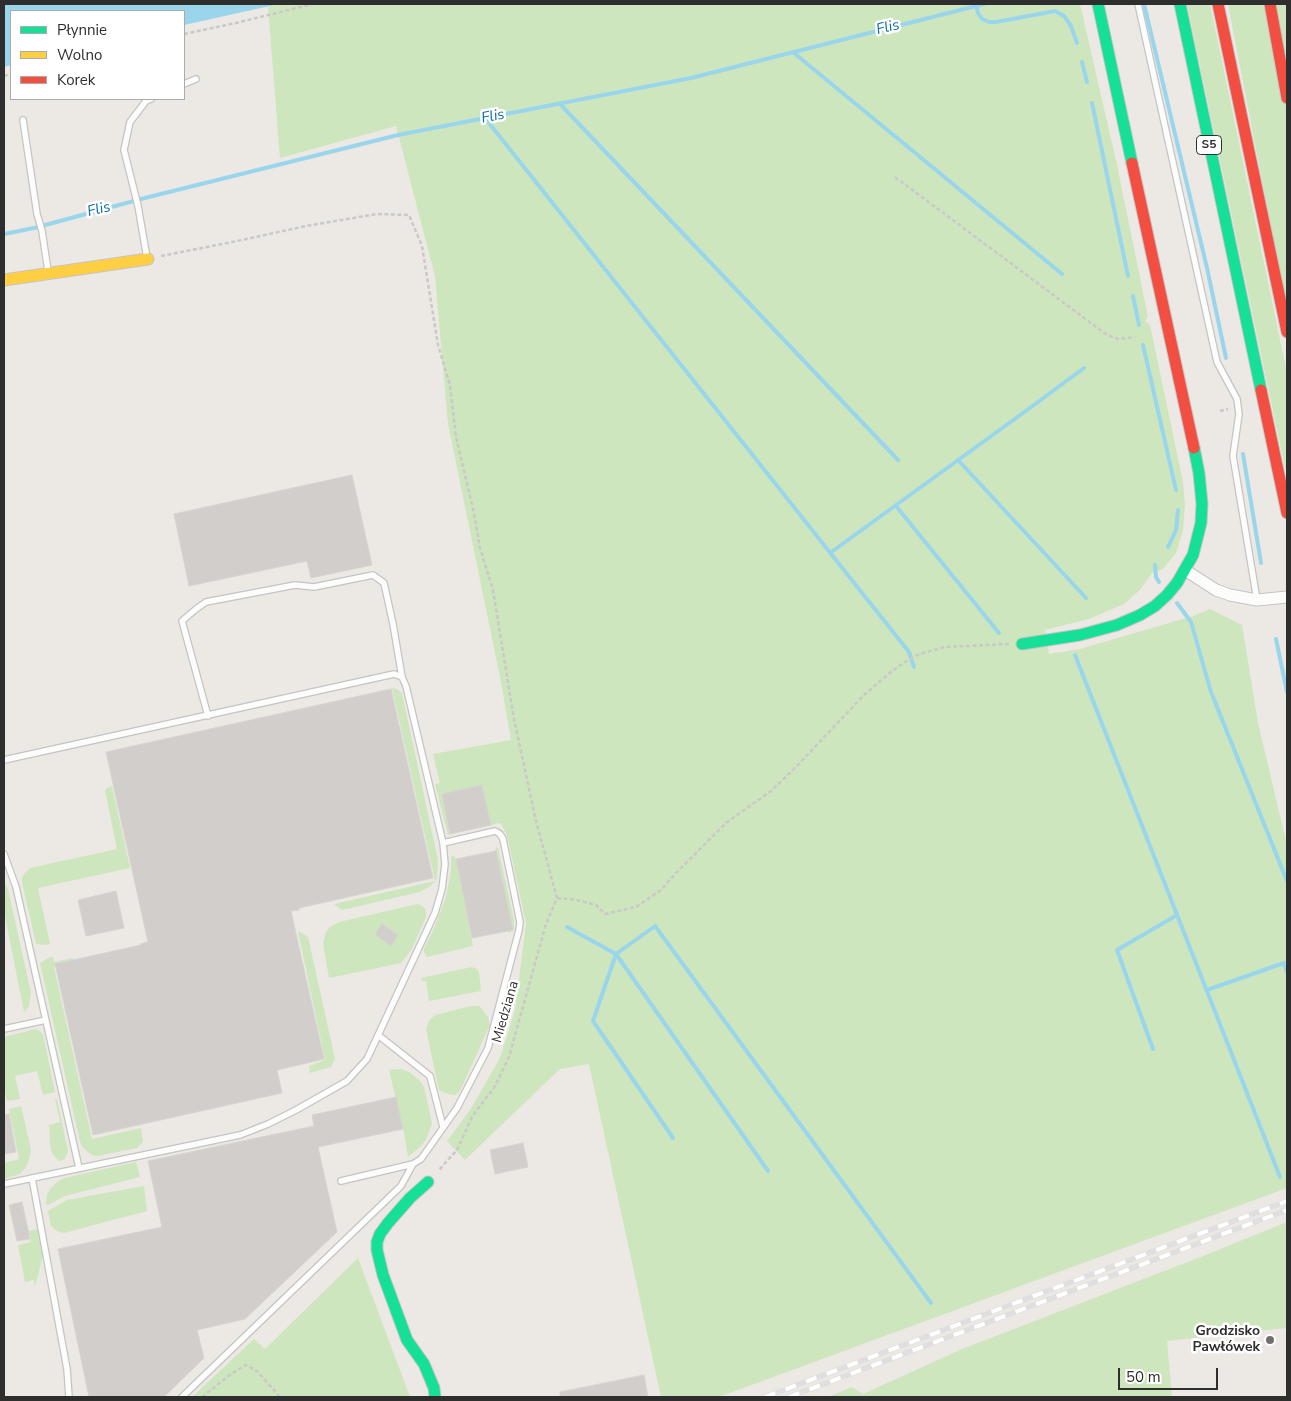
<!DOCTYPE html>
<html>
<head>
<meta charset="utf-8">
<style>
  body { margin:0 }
  #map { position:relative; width:1291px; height:1401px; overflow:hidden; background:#ece8e4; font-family:"Nunito Sans",sans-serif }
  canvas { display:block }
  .frame { position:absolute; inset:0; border:5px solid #2e2e2e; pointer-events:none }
  .legend { position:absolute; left:10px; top:10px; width:175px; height:90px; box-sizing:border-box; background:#fff; border:1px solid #ababab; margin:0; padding:6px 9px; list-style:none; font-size:15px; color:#2e2e2e }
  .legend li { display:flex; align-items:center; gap:10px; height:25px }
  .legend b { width:25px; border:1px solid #ababab }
  .scale { position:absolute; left:1118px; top:1368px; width:100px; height:22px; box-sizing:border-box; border:2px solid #2e2e2e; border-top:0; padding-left:6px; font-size:15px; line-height:18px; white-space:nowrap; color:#2e2e2e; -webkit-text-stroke:4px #fff; paint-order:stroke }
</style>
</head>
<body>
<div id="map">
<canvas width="1291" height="1401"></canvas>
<div class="frame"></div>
<ul class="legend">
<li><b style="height:6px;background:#16e098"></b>Płynnie</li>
<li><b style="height:6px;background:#ffcf43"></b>Wolno</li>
<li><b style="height:6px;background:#f24e42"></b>Korek</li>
</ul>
<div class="scale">50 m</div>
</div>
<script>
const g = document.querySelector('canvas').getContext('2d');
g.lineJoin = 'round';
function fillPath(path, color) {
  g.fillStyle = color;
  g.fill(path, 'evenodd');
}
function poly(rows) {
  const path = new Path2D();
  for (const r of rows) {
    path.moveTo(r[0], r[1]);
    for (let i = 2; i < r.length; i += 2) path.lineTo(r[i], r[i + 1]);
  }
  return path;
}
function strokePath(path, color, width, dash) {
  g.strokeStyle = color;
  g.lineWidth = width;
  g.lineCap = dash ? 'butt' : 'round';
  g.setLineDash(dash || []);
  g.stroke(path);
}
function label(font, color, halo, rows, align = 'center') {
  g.font = font + ' "Nunito Sans",sans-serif';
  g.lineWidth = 5;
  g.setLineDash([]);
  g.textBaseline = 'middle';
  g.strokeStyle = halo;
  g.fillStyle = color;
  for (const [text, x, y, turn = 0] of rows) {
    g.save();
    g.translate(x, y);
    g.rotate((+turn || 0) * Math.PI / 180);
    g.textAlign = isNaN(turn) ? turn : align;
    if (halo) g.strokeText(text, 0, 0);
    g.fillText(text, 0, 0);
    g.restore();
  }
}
const green = poly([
  [279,4,1080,4,1117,165,1148,317,1145,321,1150,325,1183,482,1185,504,1183,530,1176,553,1163,569,1152,573,1140,590,1124,604,1089,619,1045,630,1049,654,1080,649,1193,616,1210,609,1242,625,1258,723,1287,845,1287,1188,719,1397,661,1397,589,1064,560,1069,465,1160,447,1141,470,1110,500,1058,515,1010,526,924,508,839,502,825,499,823,491,825,482,785,442,794,450,834,448,835,435,784,440,783,433,754,511,740,501,682,448,424,435,276,396,126,280,158,268,7],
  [1187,4,1210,4,1287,373,1287,477],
  [1228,4,1287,4,1287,310],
  [392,688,397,689,402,693,438,860,437,878,435,882,429,887,420,892,342,910,340,909,334,904,435,881],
  [112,786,130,868,38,888,50,944,43,945,36,944,22,882,22,878,24,874,30,868,117,849,105,790,107,788],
  [496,847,498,848,514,920,514,930,509,933,507,931,513,929,495,851],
  [454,856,456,859,473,946,427,957,424,952,424,949,435,926,446,897,451,870,451,857],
  [4,883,6,885,8,889,31,993,29,1006,24,1012,4,911],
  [418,904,421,905,426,910,426,917,412,949,401,963,329,978,323,944,326,932,330,927,339,922],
  [299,931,308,937,335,1059,331,1067,310,1073,309,1066,325,1060,298,932],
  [53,957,54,962,73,958,74,962,54,967,92,1139,141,1128,143,1142,137,1148,97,1156,92,1155,83,1148,80,1142,40,963,48,958],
  [472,967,477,969,479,972,481,991,429,1001,426,981,422,981,421,978],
  [471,1006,479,1006,482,1009,488,1017,490,1025,460,1091,455,1095,445,1093,439,1090,426,1029,429,1021,435,1015],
  [35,1029,40,1031,43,1034,55,1092,43,1095,37,1071,15,1076,20,1099,7,1101,4,1088,4,1037],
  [401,1069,411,1073,421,1082,424,1087,432,1123,426,1140,420,1147,408,1157,404,1133,389,1070],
  [55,1099,57,1099,68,1151,65,1159,60,1161,56,1158,52,1153,50,1144,49,1125,60,1122],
  [21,1106,31,1150,29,1160,26,1167,20,1174,4,1179,4,1163,19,1159,9,1109],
  [136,1162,140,1177,65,1196,48,1205,46,1204,47,1195,50,1189,58,1181,64,1178],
  [144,1186,147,1211,64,1233,57,1231,51,1226,48,1211,67,1200],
  [1287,1222,1287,1328,1167,1341,1172,1397,828,1397,852,1387,863,1394,962,1349,1198,1258],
  [38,1229,44,1252,35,1286,34,1280,25,1282,18,1245,31,1242,29,1231],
  [358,1258,410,1397,192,1397,254,1339,265,1349]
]);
const water = poly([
  [4,4,279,4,184,25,184,11,11,11,11,65,4,67]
]);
const stream = poly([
  [1144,4,1207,268,1226,358],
  [976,6,978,13,982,19,989,22,996,22,1055,11,1064,16,1071,26,1077,43],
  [794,53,1062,274],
  [1082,62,1087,82],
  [1092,103,1128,276],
  [560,104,898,460],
  [485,118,909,652,914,667],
  [4,234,34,228,145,198,398,135,691,78,984,4],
  [1133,296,1139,325],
  [1143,345,1176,490],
  [1243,454,1261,563],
  [958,460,1086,598],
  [896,506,999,633],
  [1168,547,1176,530,1178,510],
  [830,553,1023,413,1084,368],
  [1155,565,1156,577,1159,582],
  [1177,603,1191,622,1211,692,1287,881],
  [1276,639,1287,692],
  [1075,655,1280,1177],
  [567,927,616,954,655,926,931,1303],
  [616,954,768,1171],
  [616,954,593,1021,673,1138],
  [1207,990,1284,963,1287,972],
  [1153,1049,1117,950,1177,915]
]);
const building = poly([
  [352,475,372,565,311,578,307,561,189,586,174,514,352,475],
  [391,689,433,878,299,908,299,910,291,911,324,1059,277,1070,282,1093,93,1135,55,964,141,945,140,944,148,942,106,752,391,689],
  [482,785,491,825,450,834,442,794,482,785],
  [496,851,513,930,472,938,456,859,496,851],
  [116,891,124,928,86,936,78,900,116,891],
  [382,924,398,935,391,946,375,934,382,924],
  [396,1097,403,1129,318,1147,337,1232,245,1319,197,1330,204,1358,164,1397,89,1397,58,1249,162,1227,148,1161,314,1126,312,1115,396,1097],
  [9,1114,16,1152,4,1154,4,1115,9,1114],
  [523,1143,528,1167,495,1174,490,1150,523,1143],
  [22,1202,30,1239,17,1241,9,1205,22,1202],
  [644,1375,648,1397,560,1397,560,1392,644,1375]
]);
const path = poly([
  [184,34,236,23,313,4],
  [4,76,11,74],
  [895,177,1107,335,1118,339,1135,337],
  [161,256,242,240,306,226,377,214,409,215,422,246,438,345,450,385,456,437,474,513,480,548,493,590,514,719,536,821,557,898,546,924,509,1057,494,1088,473,1115,457,1150,438,1171],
  [1220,411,1228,409],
  [557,898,577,900,596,905,605,914,636,907,661,890,675,874,726,823,771,791,797,766,864,695,892,671,908,660,920,654,945,647,1009,644],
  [202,1397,231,1374,246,1365,257,1371,280,1397]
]);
const lane = poly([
  [1138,4,1217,362,1237,399,1239,414,1233,456,1257,600],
  [184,84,196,79],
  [23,120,37,214,42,231,48,271],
  [147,258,138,206,124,150,130,122,146,101,151,99],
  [208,716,182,621,196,609,206,602,295,585,314,587,373,575,384,583,393,624,402,677],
  [4,760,394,674,402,677,406,686,443,843,495,831,500,834,503,839,520,922,519,930,488,1048,457,1108,421,1159,413,1164,341,1181],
  [4,854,16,887,79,1168],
  [4,1029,46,1020],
  [378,1035,430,1076,443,1127],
  [32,1178,67,1369,69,1397],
  [4,1184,240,1135,268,1124,296,1110,347,1081,367,1059,435,913,442,889,445,864,443,843],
  [182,1397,401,1186,413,1164]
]);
const street = poly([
  [1185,570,1216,590,1230,595,1257,600,1287,597]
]);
const fast = poly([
  [1098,4,1132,163],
  [1180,4,1261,390],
  [1022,644,1080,635,1117,625,1140,615,1155,606,1167,595,1177,583,1193,555,1201,523,1202,504,1199,473,1194,448],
  [428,1182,410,1198,388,1223,380,1234,377,1242,377,1250,383,1275,407,1340,424,1364,434,1388,435,1397]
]);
const slow = poly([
  [4,280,148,259]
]);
const jam = poly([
  [1218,4,1287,332],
  [1270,4,1287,98],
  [1132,163,1194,448],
  [1261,390,1287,513]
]);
const rail = poly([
  [765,1397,1287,1201],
  [789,1397,1287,1210]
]);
const markers = [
  [1270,1340,5,"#706f6e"]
];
const shields = [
  [1209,145,25]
];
const shieldNames = [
  ["S5",1209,145]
];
const streetNames = [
  ["Miedziana",506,1012,-74]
];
const poiNames = [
  ["Grodzisko",1260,1332],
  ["Pawłówek",1260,1348]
];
const waterNames = [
  ["Flis",888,28,-14],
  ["Flis",493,117,-11],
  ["Flis",99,210,-14]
];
fillPath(green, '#cee6be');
fillPath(water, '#99d6ec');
strokePath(stream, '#99d6ec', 4);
fillPath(building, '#d1cecb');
strokePath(building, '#d7d4d0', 1);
strokePath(lane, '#c5c4c5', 8);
strokePath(street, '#c5c4c5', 13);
strokePath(fast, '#c5c4c5', 13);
strokePath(slow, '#c5c4c5', 13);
strokePath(jam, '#c5c4c5', 13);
strokePath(path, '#c9c9c8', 2.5, [4, 2.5]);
strokePath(lane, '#fcfcfb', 5.5);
strokePath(street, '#fcfcfb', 11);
strokePath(fast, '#16e098', 11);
strokePath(slow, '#ffcf43', 11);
strokePath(jam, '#f24e42', 11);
strokePath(rail, '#dfdfe1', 5.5);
strokePath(rail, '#fff', 4, [11]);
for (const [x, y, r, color] of markers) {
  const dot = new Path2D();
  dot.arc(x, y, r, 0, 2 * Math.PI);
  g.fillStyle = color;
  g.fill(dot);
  strokePath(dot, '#fff', 2);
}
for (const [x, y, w] of shields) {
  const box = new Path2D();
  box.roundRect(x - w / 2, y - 9.5, w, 19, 4);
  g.fillStyle = '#fff';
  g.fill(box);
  strokePath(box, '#2e2e2e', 1);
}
label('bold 12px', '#2e2e2e', null, shieldNames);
label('14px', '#2e2e2e', '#fff', streetNames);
label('bold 14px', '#2e2e2e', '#fff', poiNames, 'right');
label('italic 15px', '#0d6fa3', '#fff', waterNames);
</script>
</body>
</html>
